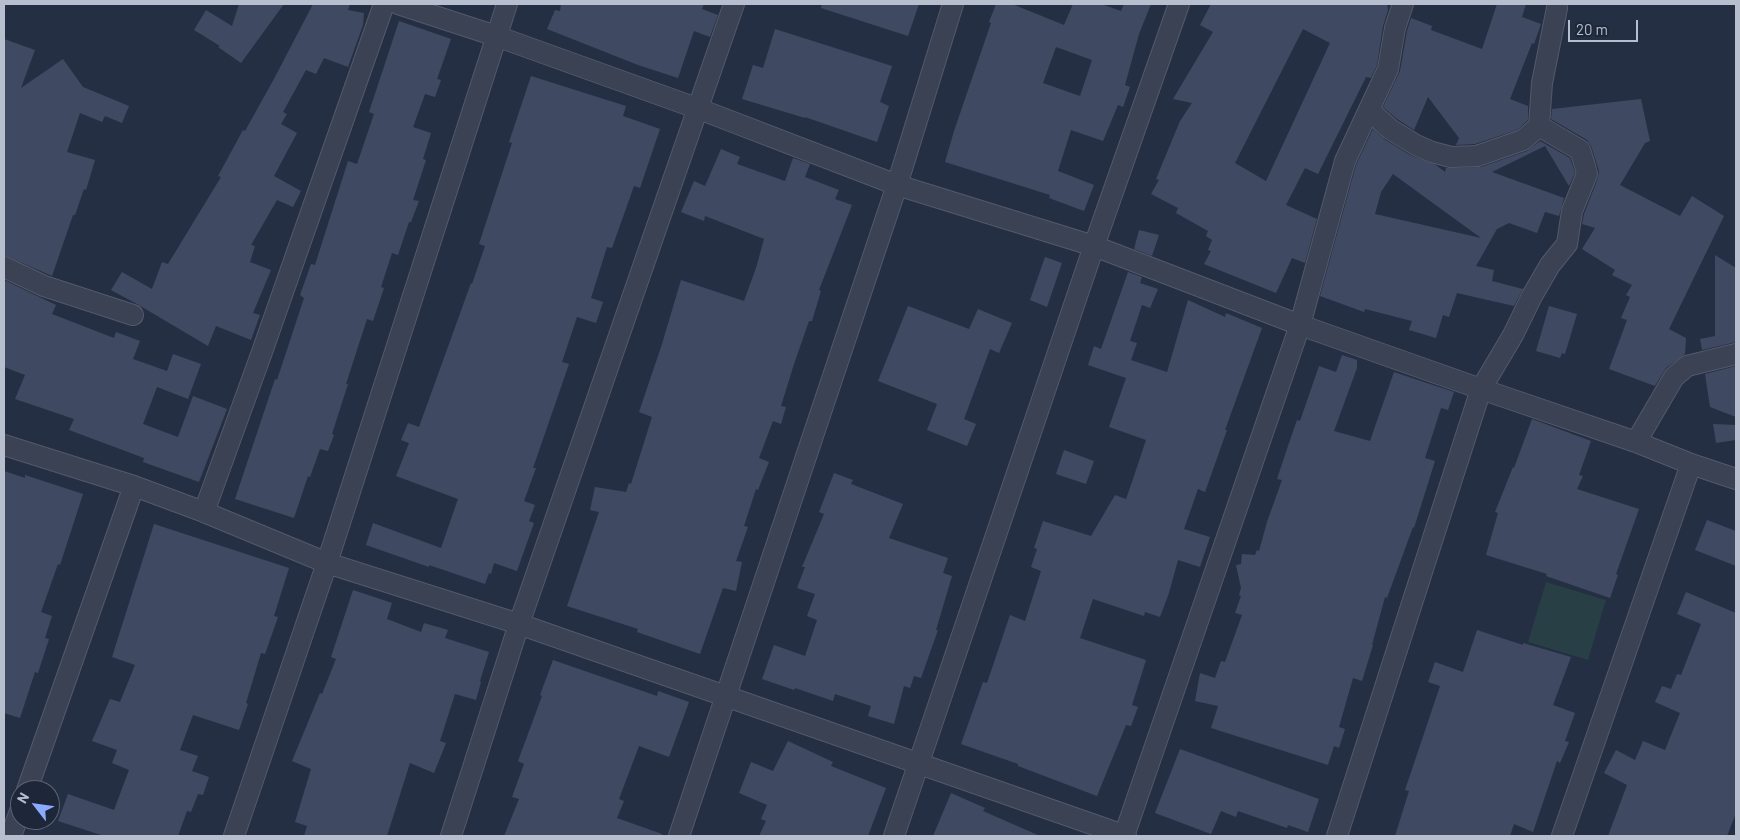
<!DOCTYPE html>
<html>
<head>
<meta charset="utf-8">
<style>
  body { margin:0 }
  #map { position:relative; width:1740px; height:840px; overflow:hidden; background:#252f44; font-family:Barlow,sans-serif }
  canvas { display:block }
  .frame { position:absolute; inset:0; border:5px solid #b7becd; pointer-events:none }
  .north { position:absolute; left:10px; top:780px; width:50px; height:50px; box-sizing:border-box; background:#1e2739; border:1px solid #5b6374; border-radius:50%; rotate:300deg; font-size:14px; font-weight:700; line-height:20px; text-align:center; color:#b7becd }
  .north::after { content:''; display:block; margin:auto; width:18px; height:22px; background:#8bacfe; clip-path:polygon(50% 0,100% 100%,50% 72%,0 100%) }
  .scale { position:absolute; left:1568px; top:20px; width:70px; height:22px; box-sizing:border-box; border:2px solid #b7becd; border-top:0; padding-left:6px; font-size:15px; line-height:18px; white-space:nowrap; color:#b7becd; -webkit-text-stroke:4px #1e2739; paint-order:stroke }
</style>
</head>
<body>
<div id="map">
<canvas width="1740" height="840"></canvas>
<div class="frame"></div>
<div class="north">N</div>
<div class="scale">20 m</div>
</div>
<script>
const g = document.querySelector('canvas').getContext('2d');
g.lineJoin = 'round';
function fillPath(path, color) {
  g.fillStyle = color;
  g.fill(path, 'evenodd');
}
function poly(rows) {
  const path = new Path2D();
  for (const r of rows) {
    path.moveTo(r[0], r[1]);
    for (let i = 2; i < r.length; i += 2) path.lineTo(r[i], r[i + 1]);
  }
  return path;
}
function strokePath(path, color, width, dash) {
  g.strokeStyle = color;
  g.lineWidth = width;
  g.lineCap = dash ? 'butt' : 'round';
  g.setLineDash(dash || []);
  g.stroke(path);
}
const green = poly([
  [1546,582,1606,600,1588,660,1528,642]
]);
const building = poly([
  [239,4,284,4,241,63,218,47,220,46,194,30,206,10,232,26],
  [313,4,350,4,348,10,364,13,363,25,348,67,324,58,316,74,306,70,283,112,287,114,281,124,297,133,274,176,301,191,293,207,277,200,251,245,255,246,250,262,271,270,253,313,260,315,251,340,216,326,208,346,137,304,111,290,122,272,152,289,162,262,168,264,221,177,218,176,243,130,245,131,275,77],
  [561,4,704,4,702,9,718,15,710,37,694,31,678,78,638,65,547,29,555,10,560,11],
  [822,4,919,4,908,36,821,8],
  [996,4,1012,4,1064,25,1073,4,1101,4,1121,11,1124,4,1151,4,1139,34,1125,85,1130,87,1123,107,1118,105,1103,141,1071,130,1058,171,1094,185,1084,211,1049,198,1050,195,945,162,954,131,991,23,989,22],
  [1056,47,1092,60,1080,96,1043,83],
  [1211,4,1387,4,1388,10,1383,26,1377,65,1371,78,1366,77,1318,174,1305,168,1286,205,1317,219,1305,263,1292,258,1276,293,1204,264,1211,251,1208,250,1212,240,1206,236,1208,231,1176,213,1178,208,1151,194,1159,180,1156,179,1180,121,1192,103,1173,99,1213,32,1200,25],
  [1303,29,1330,43,1266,181,1235,163],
  [1497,4,1526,4,1522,17,1541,24,1534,44,1532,43,1510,99,1528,106,1528,120,1517,130,1475,144,1456,145,1459,138,1428,97,1414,130,1397,119,1383,107,1400,71,1407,31,1411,18,1432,26,1431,30,1482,49],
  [399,21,451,39,437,79,441,80,435,97,425,94,413,127,431,133,423,159,426,160,413,200,419,201,411,222,409,222,398,255,392,253,381,287,384,288,373,321,367,319,346,384,348,384,332,434,334,435,328,451,320,449,310,477,308,476,294,518,235,499,275,379,277,380,304,298,300,295,311,264,315,265,348,161,357,164,374,114,369,112],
  [775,29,892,66,880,102,889,106,877,142,805,117,805,118,742,99,753,65,763,68],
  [4,39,35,50,21,88,63,59,83,87,129,106,122,123,105,116,102,122,80,113,67,152,95,160,86,190,84,189,75,215,73,215,52,276,4,255],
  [531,76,626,106,623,116,660,129,640,188,634,186,612,248,607,247,591,298,603,302,596,323,577,317,562,362,569,364,533,468,536,468,524,501,535,505,529,521,534,523,517,571,494,563,491,574,489,573,485,584,429,565,429,567,366,545,373,523,441,548,458,499,396,476,409,443,401,440,408,423,419,427,471,283,472,284,485,246,479,244,512,143,509,142],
  [1641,99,1650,141,1645,143,1620,185,1680,216,1692,196,1724,216,1669,329,1686,338,1685,354,1666,368,1655,386,1609,369,1627,320,1621,318,1630,297,1626,295,1632,285,1612,275,1615,270,1582,249,1595,228,1582,224,1584,214,1598,178,1599,171,1591,146,1587,140,1551,119,1552,109],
  [1373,129,1384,139,1410,155,1436,165,1445,172,1446,168,1481,167,1527,151,1540,141,1570,158,1575,173,1569,186,1545,146,1492,172,1564,198,1559,216,1545,212,1537,233,1509,223,1497,229,1476,266,1494,270,1492,281,1523,289,1514,306,1457,293,1449,317,1443,315,1436,338,1409,330,1412,321,1365,309,1364,312,1320,296,1356,165],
  [1393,174,1481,238,1375,214,1381,192],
  [721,149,740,157,737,164,785,181,793,158,810,164,805,177,839,190,835,199,852,205,819,290,821,291,812,321,809,321,794,364,781,406,786,407,781,424,773,421,759,458,769,462,758,490,756,489,744,526,748,527,736,561,742,562,736,591,723,588,700,654,637,632,638,629,567,606,599,512,590,510,595,487,626,492,629,483,631,484,652,417,639,412,662,344,681,280,744,301,756,268,764,239,705,216,704,221,681,212,694,181,705,186],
  [1139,230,1159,235,1152,256,1134,249],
  [1715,255,1736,268,1736,342,1702,350,1700,339,1715,336],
  [1045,257,1062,263,1047,307,1030,300],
  [1128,272,1142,277,1140,283,1158,289,1150,308,1142,305,1130,341,1137,343,1131,360,1167,372,1188,300,1225,317,1226,313,1262,328,1225,430,1227,430,1205,492,1198,489,1184,529,1210,537,1200,567,1178,560,1169,593,1160,617,1145,612,1144,616,1093,599,1080,638,1146,660,1132,705,1138,707,1131,726,1126,725,1097,796,1018,766,1018,764,961,744,983,682,987,683,1010,615,1025,621,1041,571,1031,567,1037,549,1034,548,1043,521,1091,536,1115,495,1126,499,1132,482,1146,440,1109,427,1126,378,1088,365,1094,346,1101,349],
  [4,280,56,305,52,314,114,338,116,332,140,341,133,359,167,371,173,354,201,364,188,399,157,387,143,424,178,437,193,396,227,409,199,482,143,462,144,458,69,430,74,419,15,399,25,375,4,367],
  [908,306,969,329,978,309,1012,323,999,353,990,349,964,419,976,424,967,446,927,430,937,404,878,381],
  [1549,306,1577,314,1565,354,1562,353,1560,358,1536,351],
  [1342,355,1357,360,1357,368,1334,431,1370,441,1394,372,1454,392,1448,410,1441,408,1425,458,1435,461,1414,528,1413,527,1387,598,1385,597,1372,645,1373,645,1362,681,1353,678,1339,727,1345,729,1339,748,1334,746,1328,765,1211,728,1218,706,1195,701,1200,673,1215,678,1221,661,1225,662,1242,615,1235,613,1241,596,1239,595,1241,588,1236,565,1241,564,1242,554,1255,555,1257,550,1259,551,1267,522,1282,480,1277,479,1288,446,1297,420,1300,421,1319,366,1336,372],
  [1736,366,1736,417,1710,407,1705,374],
  [1532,419,1591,441,1579,475,1583,476,1577,489,1639,509,1616,574,1618,575,1610,598,1546,576,1547,574,1486,555,1498,513,1495,512,1513,467,1514,468],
  [1713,424,1736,425,1736,440,1716,443],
  [1064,450,1094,461,1086,484,1056,474],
  [4,471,25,478,25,475,83,494,60,565,58,564,41,612,52,616,45,638,49,639,38,673,35,672,20,718,4,713],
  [834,473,853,480,851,484,903,504,889,538,948,558,943,573,952,576,936,630,938,630,921,678,914,676,910,688,904,686,894,724,868,716,871,706,835,694,833,701,795,688,794,690,762,679,774,645,805,656,817,620,807,616,815,594,797,588,805,567,802,567,824,514,819,512],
  [1707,520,1736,531,1736,566,1695,550],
  [154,524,289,568,274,616,278,617,265,654,261,653,246,703,248,704,239,730,193,715,180,750,198,756,192,771,209,777,203,795,198,794,191,812,187,811,178,836,104,836,58,821,68,794,114,810,129,770,112,763,117,750,92,741,110,699,120,702,135,665,112,657],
  [353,590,392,603,387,619,421,632,424,623,448,630,445,638,489,652,480,681,481,682,476,700,455,694,440,741,446,743,434,773,410,763,387,836,304,836,307,826,295,822,311,769,292,761,320,693,322,694,336,659,331,657],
  [1686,592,1736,613,1736,813,1727,836,1608,836,1627,785,1604,773,1616,750,1635,760,1643,741,1665,750,1680,713,1655,702,1662,686,1671,689,1677,674,1681,675,1701,624,1677,614],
  [1477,630,1523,645,1523,643,1571,657,1553,705,1575,713,1565,741,1569,742,1560,763,1557,761,1533,832,1514,824,1510,836,1395,836,1409,791,1405,790,1440,686,1428,682,1435,662,1463,672],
  [553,660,657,696,658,691,689,702,669,757,639,746,619,799,624,801,617,818,662,834,661,836,504,836,519,799,512,797,524,764,518,761,542,696,540,695],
  [788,741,833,762,831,766,886,788,868,836,759,836,766,821,761,819,767,805,739,793,751,762,773,771],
  [1180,749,1319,799,1308,832,1288,825,1287,828,1238,811,1236,817,1221,811,1211,834,1155,813],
  [951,793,985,808,983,811,1040,836,933,836]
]);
const street = poly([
  [398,4,496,36,699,109,897,185,1094,246,1300,325,1481,389,1636,442,1691,464,1736,479],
  [1369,110,1390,129,1416,145,1432,152,1451,157,1477,156,1523,140,1539,126,1542,83,1557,8],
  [4,267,44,286,133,315],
  [1636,442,1674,377,1687,366,1736,354],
  [4,445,134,486,204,512,327,563,519,624,1126,836],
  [204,512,262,352,384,4],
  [27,790,134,486],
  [11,836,20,811],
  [234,836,327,563,507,4],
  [451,836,519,624,734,4],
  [679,836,897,185,953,4],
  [894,836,1094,246,1179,4],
  [1124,836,1300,325,1345,161,1388,69,1395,28,1403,4],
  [1337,836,1481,389,1513,335,1532,296,1550,265,1567,244,1572,211,1587,174,1585,166,1580,150,1539,126],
  [1562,836,1691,464]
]);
fillPath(green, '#273f45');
fillPath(building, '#3f4a62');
strokePath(street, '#525a6b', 22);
strokePath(street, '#3a4254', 20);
</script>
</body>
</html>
